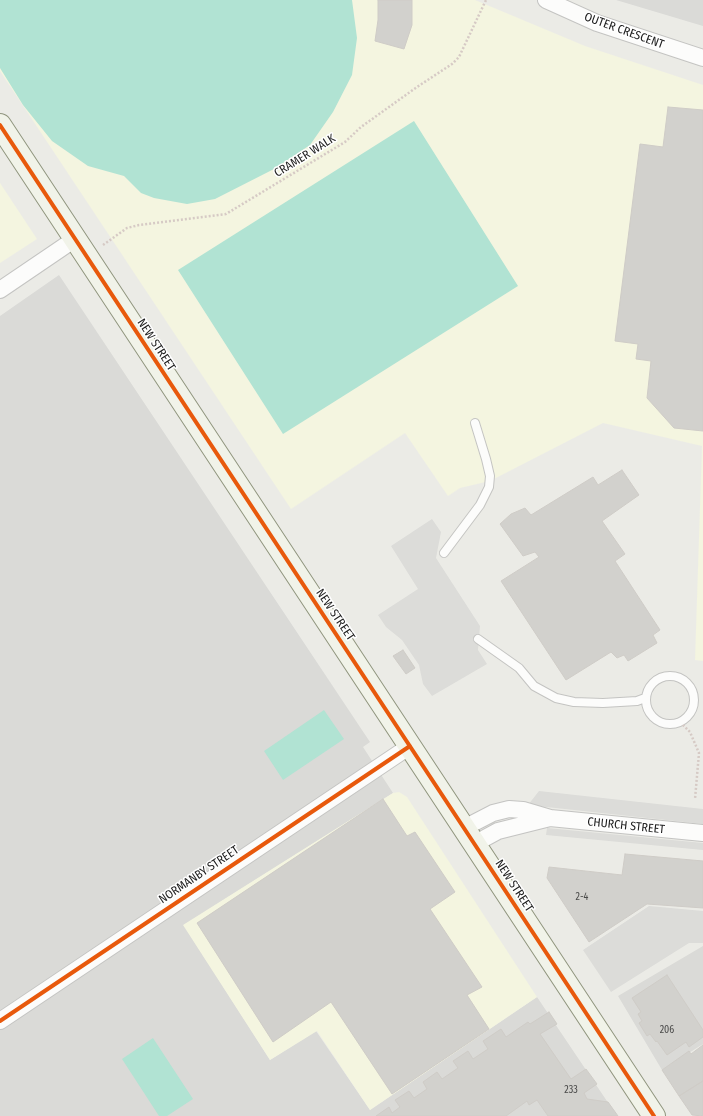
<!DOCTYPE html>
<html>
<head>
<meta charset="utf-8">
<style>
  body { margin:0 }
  canvas { display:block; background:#ebebe6 }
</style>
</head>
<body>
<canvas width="703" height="1116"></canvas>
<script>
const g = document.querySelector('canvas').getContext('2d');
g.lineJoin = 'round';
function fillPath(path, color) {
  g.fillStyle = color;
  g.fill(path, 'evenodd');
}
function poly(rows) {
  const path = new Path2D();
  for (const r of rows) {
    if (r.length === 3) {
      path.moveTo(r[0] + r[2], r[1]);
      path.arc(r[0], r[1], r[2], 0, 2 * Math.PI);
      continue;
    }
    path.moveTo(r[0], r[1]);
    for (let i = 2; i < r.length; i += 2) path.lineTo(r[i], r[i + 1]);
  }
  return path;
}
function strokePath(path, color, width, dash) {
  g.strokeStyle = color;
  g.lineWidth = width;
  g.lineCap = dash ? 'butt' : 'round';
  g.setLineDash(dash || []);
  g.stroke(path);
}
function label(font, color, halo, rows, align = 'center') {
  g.font = font + ' "Fira Sans Condensed",sans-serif';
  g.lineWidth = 3;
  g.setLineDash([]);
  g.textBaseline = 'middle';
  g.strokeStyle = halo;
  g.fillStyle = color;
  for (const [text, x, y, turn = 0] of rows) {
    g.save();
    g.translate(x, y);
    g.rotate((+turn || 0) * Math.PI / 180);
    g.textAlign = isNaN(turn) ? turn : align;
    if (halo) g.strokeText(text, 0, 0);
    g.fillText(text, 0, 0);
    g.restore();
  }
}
const residential = poly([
  [616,0,703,0,703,26],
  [59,275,370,742,363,747,393,793,184,925,270,1060,316,1031,370,1110,537,997,617,1116,0,1116,0,316],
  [703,946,703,1044,662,1070,618,996]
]);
const education = poly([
  [0,0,475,0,585,46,703,85,703,661,695,660,702,446,603,423,490,481,460,488,448,496,405,433,291,509,0,71],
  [0,183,37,239,0,263],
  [399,792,407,797,537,997,370,1110,317,1031,270,1060,183,925,393,793]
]);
const pitch = poly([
  [0,0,352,0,357,38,352,75,333,112,310,145,274,169,215,199,187,204,154,198,141,193,124,176,88,166,52,141,23,105,0,68],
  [414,121,518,286,283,434,178,270],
  [324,710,344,739,283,780,264,751],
  [153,1038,193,1099,167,1116,159,1116,122,1059]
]);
const parking = poly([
  [432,519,441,532,436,558,480,626,478,650,487,664,432,696,423,684,419,665,402,640,386,627,378,615,418,589,391,546],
  [539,791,703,809,703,824,528,805],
  [547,828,703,843,703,850,546,835],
  [649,906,703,911,703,943,689,943,611,992,583,950]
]);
const building = poly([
  [378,0,412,0,412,25,404,49,375,41,378,20,378,0],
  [668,107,703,110,703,431,674,428,647,398,651,361,636,359,638,344,615,341,640,144,663,147,668,107],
  [622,470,639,495,602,521,625,554,615,561,660,630,653,635,657,643,628,661,624,655,617,658,611,652,566,680,501,581,539,557,535,552,523,556,500,524,511,514,525,508,531,515,593,477,598,485,622,470],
  [403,650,415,668,406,674,393,656,403,650],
  [383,799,407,836,415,832,455,892,430,909,482,987,467,995,489,1029,392,1094,331,1002,273,1042,197,923,383,799],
  [625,854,703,861,703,908,647,904,589,942,547,878,549,867,622,875,625,854],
  [667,975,703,1030,703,1037,689,1047,686,1042,667,1055,657,1041,656,1042,650,1034,647,1036,639,1023,642,1021,638,1014,641,1012,632,998,667,975],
  [549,1012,557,1024,540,1034,571,1079,586,1069,597,1084,584,1093,587,1099,608,1102,618,1116,548,1116,537,1100,529,1105,527,1101,506,1116,376,1116,389,1107,392,1113,400,1107,395,1100,409,1091,414,1098,427,1089,423,1082,437,1072,442,1079,458,1068,453,1061,468,1051,473,1059,488,1049,483,1041,501,1029,506,1037,528,1022,530,1024,549,1012],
  [703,1045,703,1081,679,1096,662,1070,689,1051,691,1054,703,1045],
  [703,1081,703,1116,692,1115,679,1096,703,1081]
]);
const path = poly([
  [103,245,127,228,139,225,226,214,345,142,361,127,417,87,452,64,459,57,486,0],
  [680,722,690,732,699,753,695,799]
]);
const service = poly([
  [444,553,480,505,489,487,490,476,486,459,475,423],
  [478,639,519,668,534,686,556,698,574,702,603,703,637,701,645,698],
  [670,700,24]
]);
const minor = poly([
  [546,0,597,23,703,58],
  [0,290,75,239],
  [464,828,493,813,509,809,523,810,550,818,703,833],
  [474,844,498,831,550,818],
  [0,1021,410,746]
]);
const secondary = poly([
  [0,125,654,1116]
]);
const cycleway = poly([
  [0,125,654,1116],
  [0,1021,410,746]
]);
const numberNames = [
  ["2-4",582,897],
  ["206",667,1030],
  ["233",571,1090]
];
const streetNames = [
  ["OUTER CRESCENT",624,31,20],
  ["CRAMER WALK",305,156,-32],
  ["NEW STREET",156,345,57],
  ["NEW STREET",335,615,56],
  ["CHURCH STREET",626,826,6],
  ["NORMANBY STREET",199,875,-34],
  ["NEW STREET",514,886,57]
];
fillPath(residential, '#dadad7');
fillPath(education, '#f4f5e0');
fillPath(pitch, '#b1e3d3');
fillPath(parking, '#dcdcd9');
fillPath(building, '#d2d1cd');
strokePath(building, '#cfccc7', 1);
strokePath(service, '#c4c4c2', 10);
strokePath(minor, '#c4c4c2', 18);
strokePath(secondary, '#90957e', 24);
strokePath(path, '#d6cac5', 2.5, [2, 2]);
strokePath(service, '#fcfcfb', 8);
strokePath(minor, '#fcfcfb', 16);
strokePath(secondary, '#f1f3e9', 22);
strokePath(cycleway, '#e8590c', 4);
label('10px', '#4a4a49', null, numberNames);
label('12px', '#1d1d1d', '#fff', streetNames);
</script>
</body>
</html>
